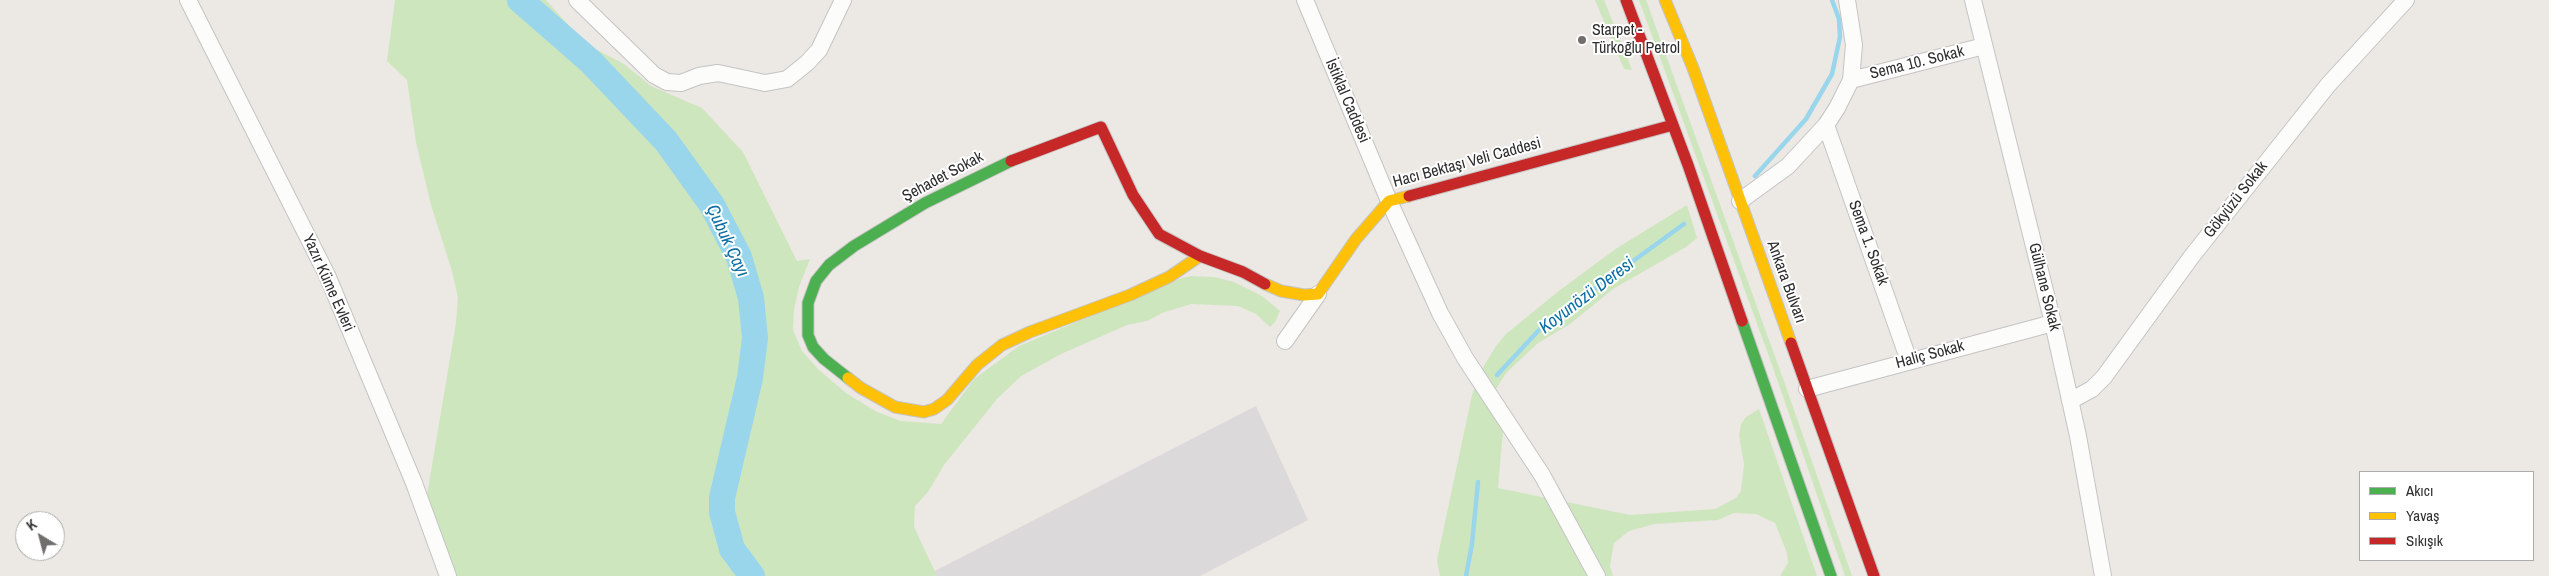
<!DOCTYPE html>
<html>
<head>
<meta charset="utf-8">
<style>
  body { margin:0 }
  #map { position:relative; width:2549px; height:576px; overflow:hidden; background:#ece8e4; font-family:"Archivo Narrow",sans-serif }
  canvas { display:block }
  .legend { position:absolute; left:2359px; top:471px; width:175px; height:90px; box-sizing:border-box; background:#fff; border:1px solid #ababab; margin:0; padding:6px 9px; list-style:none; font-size:15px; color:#2e2e2e }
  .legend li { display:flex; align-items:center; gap:10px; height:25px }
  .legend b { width:25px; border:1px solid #ababab }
  .north { position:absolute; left:15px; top:511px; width:50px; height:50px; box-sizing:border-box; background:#fff; border:1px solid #ababab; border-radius:50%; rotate:323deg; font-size:14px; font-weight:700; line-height:20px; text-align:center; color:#2e2e2e }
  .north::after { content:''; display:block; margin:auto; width:18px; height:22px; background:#706f6e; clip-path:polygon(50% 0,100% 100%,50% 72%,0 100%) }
</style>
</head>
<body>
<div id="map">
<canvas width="2549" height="576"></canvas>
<ul class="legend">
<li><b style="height:6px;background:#4caf50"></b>Akıcı</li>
<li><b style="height:6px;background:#ffc107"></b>Yavaş</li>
<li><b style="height:6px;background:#c62828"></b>Sıkışık</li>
</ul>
<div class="north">K</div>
</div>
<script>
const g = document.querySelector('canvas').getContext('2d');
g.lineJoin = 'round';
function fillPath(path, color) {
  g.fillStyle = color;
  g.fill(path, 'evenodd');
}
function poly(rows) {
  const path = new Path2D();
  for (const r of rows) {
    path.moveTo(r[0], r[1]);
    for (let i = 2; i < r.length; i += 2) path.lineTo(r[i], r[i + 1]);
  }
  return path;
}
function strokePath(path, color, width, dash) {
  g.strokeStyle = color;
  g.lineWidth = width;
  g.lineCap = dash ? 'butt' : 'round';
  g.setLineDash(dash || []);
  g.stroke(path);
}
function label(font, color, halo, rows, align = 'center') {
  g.font = font + ' "Archivo Narrow",sans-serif';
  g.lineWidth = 4;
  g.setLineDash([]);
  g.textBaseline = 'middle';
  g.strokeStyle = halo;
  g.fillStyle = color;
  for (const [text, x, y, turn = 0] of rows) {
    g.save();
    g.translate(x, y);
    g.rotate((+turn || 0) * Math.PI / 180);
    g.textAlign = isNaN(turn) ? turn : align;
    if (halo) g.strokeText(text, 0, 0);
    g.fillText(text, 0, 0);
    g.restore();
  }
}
const industrial = poly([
  [1256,406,1308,520,1200,576,925,576]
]);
const green = poly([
  [395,0,546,0,584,43,624,64,651,86,702,108,743,152,797,261,810,259,799,287,794,310,793,330,802,351,819,370,846,393,877,412,901,421,941,424,974,379,1019,346,1182,278,1192,276,1214,277,1234,282,1262,296,1280,311,1275,322,1270,327,1256,314,1238,306,1191,304,1162,313,1147,321,1127,325,1061,354,1021,376,997,399,944,465,928,492,915,506,914,527,937,576,456,576,426,501,456,323,458,298,452,271,431,205,416,142,407,80,387,61],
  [1595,0,1604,0,1632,70,1624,69],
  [1639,0,1646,0,1786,387,1852,576,1845,576,1771,362],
  [1687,205,1697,238,1686,247,1613,289,1570,324,1538,343,1506,373,1496,389,1496,399,1501,412,1503,430,1498,488,1630,515,1715,509,1736,498,1741,491,1744,464,1739,435,1741,424,1746,417,1759,409,1817,576,1780,576,1788,563,1787,553,1775,523,1756,514,1734,513,1718,520,1655,524,1629,531,1614,543,1610,566,1613,576,1440,576,1437,560,1472,395,1478,376,1496,346,1506,334,1560,290,1617,248]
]);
const stream = poly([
  [1755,176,1806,119,1832,74,1840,37,1839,19,1832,0],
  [1497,375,1541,328,1684,224],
  [1466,576,1472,544,1478,482]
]);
const river = poly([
  [520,0,591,62,666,141,712,205,739,257,751,298,755,338,750,378,722,498,722,512,732,549,752,576]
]);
const street = poly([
  [188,0,327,275,414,483,448,576],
  [577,0,654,75,667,82,681,83,699,76,718,73,765,83,787,79,807,63,819,50,843,0],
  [1305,0,1389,201,1440,313,1465,358,1542,475,1597,576],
  [1973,0,2053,323,2078,436,2103,576],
  [1851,80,1984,46],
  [1826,125,1909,361],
  [1740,201,1788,166,1826,125,1837,108,1851,80,1854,45,1847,0],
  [1285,341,1318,294],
  [1807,389,2053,323],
  [2070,401,2092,389,2104,377,2192,256,2328,85,2406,0]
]);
const fast = poly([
  [1742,321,1831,576],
  [848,378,824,359,813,347,808,335,808,303,816,281,829,265,854,246,925,203,1011,161]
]);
const slow = poly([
  [1665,0,1693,68,1791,343],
  [1265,284,1281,291,1304,295,1318,294,1356,239,1389,201,1409,196],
  [848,378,861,388,895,407,924,412,934,409,947,400,977,365,1002,345,1030,332,1130,295,1169,277,1200,256]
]);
const jam = poly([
  [1626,0,1688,165,1742,321],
  [1011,161,1101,127,1133,195,1159,234,1200,256,1243,272,1265,284],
  [1409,196,1673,125],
  [1791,343,1874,576]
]);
const markers = [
  [1582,40,5,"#706f6e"]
];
const poiNames = [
  ["Starpet -",1592,31],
  ["Türkoğlu Petrol",1592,49]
];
const streetNames = [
  ["Sema 10. Sokak",1917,63,-14],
  ["İstiklal Caddesi",1347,101,67],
  ["Hacı Bektaşı Veli Caddesi",1467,163,-15],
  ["Şehadet Sokak",943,177,-28],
  ["Gökyüzü Sokak",2236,200,-52],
  ["Sema 1. Sokak",1868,243,70],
  ["Ankara Bulvarı",1786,282,70],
  ["Yazır Küme Evleri",328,283,66],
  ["Gülhane Sokak",2044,287,76],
  ["Haliç Sokak",1930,355,-15]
];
const waterNames = [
  ["Çubuk Çayı",727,241,65],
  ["Koyunözü Deresi",1587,296,-37]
];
fillPath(industrial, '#dcd9db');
fillPath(green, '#cee6be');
strokePath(stream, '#99d6ec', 4.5);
strokePath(river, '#99d6ec', 26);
strokePath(street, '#c5c4c5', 18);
strokePath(fast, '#c5c4c5', 13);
strokePath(slow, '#c5c4c5', 13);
strokePath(jam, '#c5c4c5', 13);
strokePath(street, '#fcfcfb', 16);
strokePath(fast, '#4caf50', 11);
strokePath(slow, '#ffc107', 11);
strokePath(jam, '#c62828', 11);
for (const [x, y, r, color] of markers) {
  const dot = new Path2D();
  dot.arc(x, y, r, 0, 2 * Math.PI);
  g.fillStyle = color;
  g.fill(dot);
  strokePath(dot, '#fff', 2);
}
label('16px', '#2e2e2e', '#fff', poiNames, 'left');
label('16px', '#2e2e2e', '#fff', streetNames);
label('italic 18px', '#0d6fa3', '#fff', waterNames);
</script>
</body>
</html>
